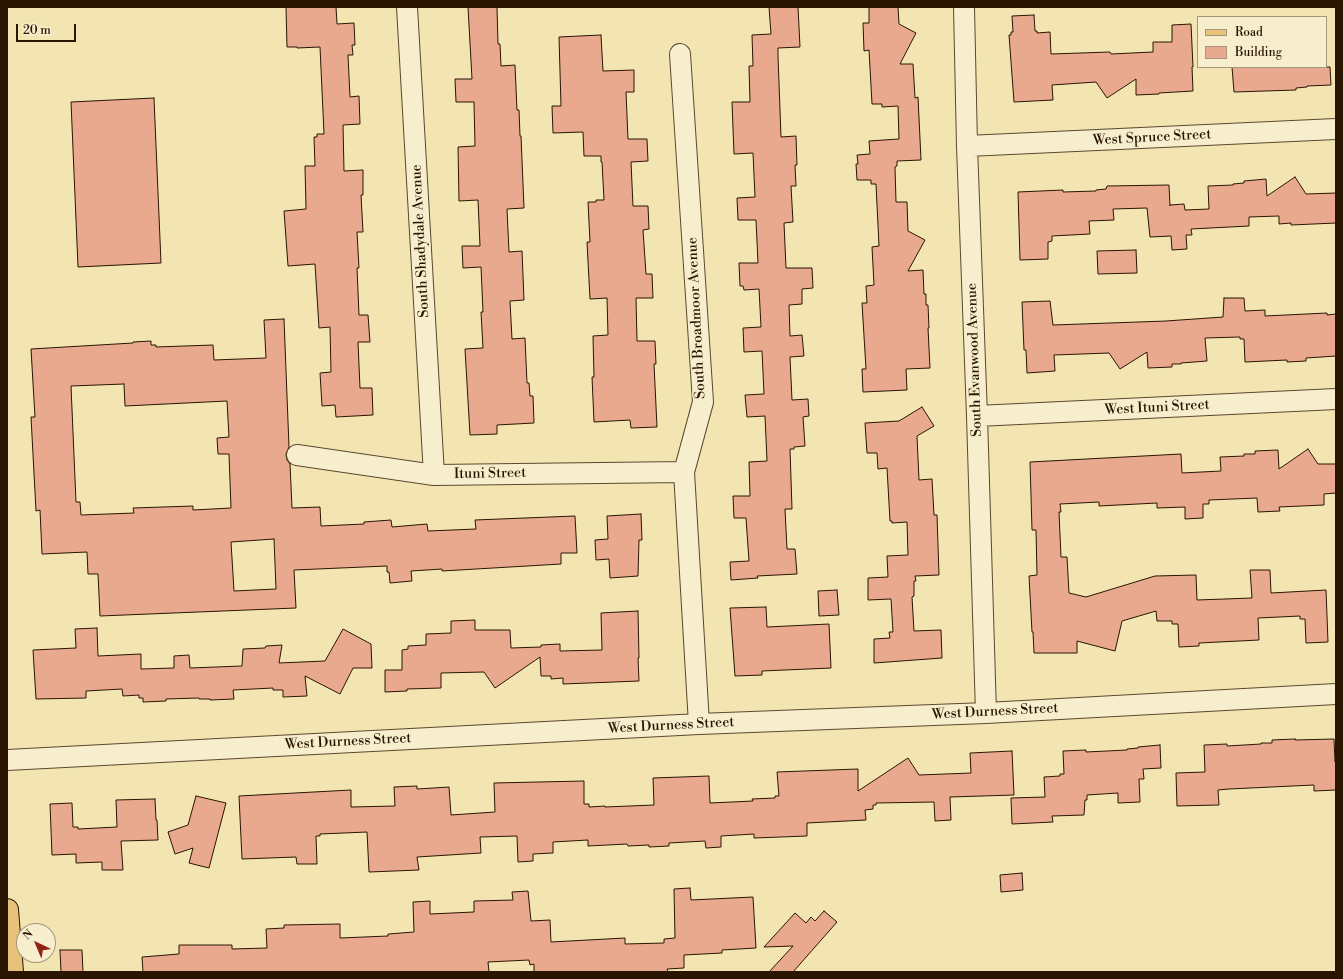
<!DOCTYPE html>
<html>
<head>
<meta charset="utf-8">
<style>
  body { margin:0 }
  #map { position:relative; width:1343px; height:979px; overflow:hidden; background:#f2e5b2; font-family:"Libre Bodoni",serif }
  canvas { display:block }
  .frame { position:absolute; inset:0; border:8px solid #2a1402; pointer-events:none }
  .legend { position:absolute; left:1197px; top:16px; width:130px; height:52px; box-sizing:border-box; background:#f7eecd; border:1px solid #a5977c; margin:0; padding:5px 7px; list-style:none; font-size:12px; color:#2a1402 }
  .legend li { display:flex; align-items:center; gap:8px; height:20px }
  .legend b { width:20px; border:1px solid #a5977c }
  .north { position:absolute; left:16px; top:923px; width:40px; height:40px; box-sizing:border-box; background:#f7eecd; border:1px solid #a5977c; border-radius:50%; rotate:316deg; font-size:11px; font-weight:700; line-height:16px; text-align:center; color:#2a1402 }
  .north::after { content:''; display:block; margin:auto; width:14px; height:18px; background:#8f2418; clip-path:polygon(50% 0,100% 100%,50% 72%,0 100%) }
  .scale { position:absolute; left:16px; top:24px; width:60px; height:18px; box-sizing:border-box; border:2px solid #2a1402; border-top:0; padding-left:5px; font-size:12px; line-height:14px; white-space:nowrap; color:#2a1402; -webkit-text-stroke:3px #f7eecd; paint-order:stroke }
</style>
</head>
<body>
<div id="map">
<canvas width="1343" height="979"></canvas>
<div class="frame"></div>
<ul class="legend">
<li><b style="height:5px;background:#e9c279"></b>Road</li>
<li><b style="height:11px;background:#e8a98f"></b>Building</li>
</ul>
<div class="north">N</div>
<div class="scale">20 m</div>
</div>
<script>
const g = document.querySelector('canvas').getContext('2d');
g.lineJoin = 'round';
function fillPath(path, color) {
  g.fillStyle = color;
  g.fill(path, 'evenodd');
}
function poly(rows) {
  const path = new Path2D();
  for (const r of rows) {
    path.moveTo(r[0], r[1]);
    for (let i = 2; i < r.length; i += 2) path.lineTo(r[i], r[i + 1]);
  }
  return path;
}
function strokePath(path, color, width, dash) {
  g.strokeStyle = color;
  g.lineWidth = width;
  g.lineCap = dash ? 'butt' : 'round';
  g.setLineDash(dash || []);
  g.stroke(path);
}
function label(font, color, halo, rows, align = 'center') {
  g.font = font + ' "Libre Bodoni",serif';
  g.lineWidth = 3;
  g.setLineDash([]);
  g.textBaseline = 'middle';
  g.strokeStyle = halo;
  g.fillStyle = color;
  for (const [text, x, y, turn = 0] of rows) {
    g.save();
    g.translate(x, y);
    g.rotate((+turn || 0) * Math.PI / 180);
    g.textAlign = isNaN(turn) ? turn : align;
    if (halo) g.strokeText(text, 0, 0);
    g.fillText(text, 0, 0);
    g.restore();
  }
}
const building = poly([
  [286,7,336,7,337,24,354,23,355,45,352,45,353,55,348,55,350,97,359,96,360,124,343,125,344,171,363,170,363,195,361,195,363,232,357,232,359,268,357,268,359,315,368,315,370,342,358,342,360,388,372,388,373,415,336,417,335,405,322,406,320,373,331,372,330,327,319,328,315,264,288,266,284,211,306,209,305,166,315,166,314,137,317,137,317,134,324,134,320,47,297,48,297,47,287,47,286,7],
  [468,7,497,7,498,44,500,44,501,66,515,65,517,110,519,110,520,136,521,136,524,208,507,209,509,252,522,251,524,300,510,301,512,339,525,338,527,383,529,383,530,396,533,396,534,423,497,425,497,434,470,435,465,349,483,348,481,312,483,312,481,267,463,268,462,246,480,246,478,200,459,201,458,147,475,146,474,102,456,102,455,79,472,79,468,7],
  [769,7,798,7,800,47,778,48,778,56,781,137,796,136,797,165,795,165,796,186,791,186,793,222,784,223,786,268,812,268,813,288,802,289,802,304,789,305,790,336,802,335,804,356,790,357,792,400,808,399,809,416,803,417,805,446,794,447,794,449,790,449,792,509,785,509,787,549,795,549,797,574,757,576,758,578,731,580,730,562,749,561,746,518,734,518,733,496,750,496,749,462,767,461,765,416,747,417,745,395,764,394,762,351,744,352,743,328,761,327,759,289,744,290,743,286,740,286,739,263,758,263,756,220,738,220,737,198,755,197,753,153,734,154,732,102,750,102,749,66,753,66,752,35,771,34,769,7],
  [869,7,898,7,899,24,916,33,900,64,913,64,915,98,918,97,921,160,897,161,897,166,895,167,896,202,907,202,908,231,925,240,908,271,923,270,924,294,926,294,926,305,928,305,929,328,928,328,930,368,906,369,907,390,863,392,862,369,866,369,862,303,867,303,866,286,874,285,872,247,879,246,876,184,871,184,871,180,857,180,856,164,858,164,857,155,870,154,869,141,899,139,898,106,882,107,882,104,872,104,869,50,864,51,863,23,869,23,869,7],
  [1034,15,1035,31,1037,31,1037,33,1050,32,1051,54,1110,52,1111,54,1153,52,1153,42,1172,42,1172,25,1191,24,1193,67,1192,67,1193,91,1159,93,1159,94,1136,95,1136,79,1107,98,1096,82,1052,85,1053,100,1014,102,1009,35,1011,35,1011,32,1013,32,1012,16,1034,15],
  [601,35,603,71,634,70,634,92,626,92,628,139,647,139,648,161,631,162,633,206,648,206,649,229,643,230,646,274,652,274,653,298,636,298,637,341,655,341,656,364,654,364,657,427,631,428,630,420,594,422,592,377,594,377,593,336,608,335,607,298,590,299,587,242,590,242,588,202,596,202,596,200,604,200,602,162,601,162,601,156,584,156,583,132,553,133,552,106,561,106,559,37,601,35],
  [1232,67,1330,67,1331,85,1307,86,1307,87,1296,88,1296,90,1234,92,1232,67],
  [154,98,161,263,78,267,71,102,154,98],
  [1295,177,1306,194,1336,193,1336,223,1291,225,1291,223,1279,224,1279,216,1249,217,1249,226,1191,229,1192,235,1186,235,1187,249,1172,250,1171,236,1150,237,1147,208,1113,209,1114,220,1089,221,1090,234,1052,236,1052,241,1048,242,1048,259,1020,260,1018,192,1063,190,1063,192,1096,191,1096,190,1106,189,1107,186,1169,185,1170,206,1170,205,1184,204,1185,210,1209,209,1208,186,1233,185,1233,184,1244,183,1244,181,1266,179,1267,196,1295,177],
  [1136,250,1137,273,1098,274,1097,251,1136,250],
  [1224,298,1244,298,1245,311,1265,310,1265,316,1327,313,1327,315,1336,314,1336,356,1306,358,1306,361,1287,362,1287,360,1245,362,1244,339,1240,339,1240,337,1205,338,1207,361,1181,363,1181,364,1172,364,1172,367,1148,368,1147,352,1120,369,1109,353,1054,355,1055,371,1027,373,1026,350,1024,350,1022,302,1050,301,1053,325,1166,321,1223,317,1224,298],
  [284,319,289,447,286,454,287,460,290,464,292,508,320,507,321,526,364,524,364,522,391,520,392,527,427,524,428,531,476,529,475,520,575,516,577,553,561,553,561,564,442,571,442,569,411,571,412,581,390,583,389,572,387,572,387,566,294,570,296,608,100,616,98,574,88,574,87,552,42,554,40,510,36,511,31,417,35,417,31,349,133,343,133,342,151,341,151,345,156,345,156,347,213,345,214,360,266,358,264,320,284,319],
  [124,384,125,406,227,401,229,437,217,438,218,454,229,454,231,508,193,510,193,506,133,508,134,513,81,515,80,502,76,502,71,386,124,384],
  [274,539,276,589,234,591,231,542,274,539],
  [922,407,934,426,917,436,919,480,932,479,934,515,937,515,939,575,915,576,916,581,914,581,914,596,912,597,914,631,941,630,942,658,874,663,874,639,890,638,889,632,893,632,891,599,868,600,868,578,888,577,887,556,908,555,907,522,892,523,892,521,890,521,887,468,878,469,877,453,867,453,865,423,899,421,922,407],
  [1308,449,1318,464,1336,464,1336,493,1324,494,1324,505,1279,507,1280,511,1258,512,1257,498,1209,500,1209,504,1203,504,1203,518,1185,519,1185,507,1157,508,1157,503,1099,506,1099,502,1060,504,1061,512,1059,512,1061,557,1067,557,1069,593,1086,597,1155,576,1196,575,1197,600,1252,598,1250,570,1270,570,1271,593,1326,590,1328,642,1306,643,1305,619,1300,619,1300,616,1258,618,1259,640,1199,643,1199,646,1179,647,1178,624,1172,624,1172,621,1157,621,1156,611,1122,621,1115,651,1077,641,1077,653,1034,653,1033,632,1032,632,1029,576,1037,575,1036,530,1032,530,1030,462,1181,454,1182,473,1221,471,1220,457,1244,456,1244,454,1255,454,1255,451,1278,450,1279,469,1308,449],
  [641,514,642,540,639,540,638,576,610,578,609,559,596,560,595,540,608,539,607,516,641,514],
  [837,590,839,615,819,616,818,591,837,590],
  [766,607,767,627,829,624,831,668,762,671,762,675,735,676,730,608,766,607],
  [638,611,639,658,638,658,639,681,563,684,563,678,551,679,551,676,541,676,540,657,495,688,484,672,441,673,441,688,407,689,407,691,385,692,385,670,402,670,402,650,408,649,408,646,426,645,426,634,451,633,451,621,475,620,475,630,510,630,511,648,541,647,541,645,560,644,560,651,602,650,601,613,638,611],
  [97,628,98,656,141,654,141,669,174,668,174,656,189,655,190,668,242,666,243,649,265,648,266,646,282,645,279,663,325,661,343,629,371,644,372,668,353,668,340,694,305,676,307,696,283,697,283,690,273,690,273,688,233,690,234,699,210,700,210,699,199,699,199,698,166,699,166,701,143,702,143,698,139,698,139,695,123,696,122,689,86,691,86,698,36,699,33,650,76,648,75,629,97,628],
  [1295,739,1295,740,1334,739,1335,762,1336,762,1336,790,1314,791,1314,785,1229,789,1218,790,1219,805,1177,806,1176,773,1205,772,1204,745,1227,744,1227,746,1261,744,1261,743,1272,743,1272,740,1295,739],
  [1160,745,1161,768,1143,769,1144,779,1139,779,1140,802,1118,803,1118,793,1087,795,1087,800,1085,800,1084,815,1052,816,1053,822,1012,824,1011,798,1045,797,1044,777,1060,776,1060,774,1064,774,1063,751,1086,750,1086,752,1127,750,1127,749,1138,748,1138,747,1160,745],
  [1012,751,1014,795,950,797,951,820,935,821,934,802,876,803,876,805,873,805,873,809,865,810,866,820,807,823,807,836,754,838,754,834,721,836,721,847,706,848,705,841,669,843,669,846,649,847,649,845,628,846,627,844,588,846,588,840,553,842,553,853,533,854,533,861,518,862,517,836,480,837,481,853,417,857,419,870,369,872,367,832,320,834,320,836,316,836,317,864,297,864,296,857,242,859,239,796,351,790,351,807,395,806,394,787,417,786,417,789,449,787,451,815,495,812,494,783,584,781,584,804,589,804,589,807,605,806,605,807,654,805,653,778,709,776,710,803,753,801,752,799,775,798,775,796,779,796,777,772,858,769,858,791,908,758,919,775,971,773,970,753,1012,751],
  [196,796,226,803,209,868,189,863,193,848,175,854,168,832,188,825,196,796],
  [155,799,156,820,157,820,158,840,121,841,123,870,102,870,102,862,76,863,76,854,52,855,50,804,72,803,73,827,78,827,78,829,117,827,116,800,155,799],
  [1022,873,1023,890,1001,892,1000,875,1022,873],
  [690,888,691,900,753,897,756,948,722,950,722,953,684,955,684,968,667,969,668,972,534,972,534,964,530,965,529,960,488,962,489,972,143,972,142,957,179,954,179,945,232,945,232,949,267,948,266,929,284,928,284,925,340,924,340,938,388,936,388,934,414,932,413,902,430,901,430,914,474,912,474,901,513,900,512,892,528,891,531,921,550,920,551,942,625,938,625,944,664,943,664,939,675,938,674,889,690,888],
  [824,911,837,922,793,972,769,972,793,946,764,947,795,913,806,923,811,917,815,921,824,911],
  [60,950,82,950,83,972,61,972,60,950]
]);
const street = poly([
  [407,7,434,475],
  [964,7,967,146,977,416,986,713],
  [680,54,703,402,684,472,699,724],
  [967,146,1336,129],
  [977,416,1336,399],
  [297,455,434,475,684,472],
  [7,760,699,724,986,713,1336,694]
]);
const primary = poly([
  [7,910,12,972]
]);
const streetNames = [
  ["West Spruce Street",1152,138,-3],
  ["South Shadydale Avenue",421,241,-93],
  ["South Broadmoor Avenue",697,318,-93],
  ["South Evanwood Avenue",975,360,-92],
  ["West Ituni Street",1157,408,-3],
  ["Ituni Street",490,474,-1],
  ["West Durness Street",995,712,-3],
  ["West Durness Street",671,726,-3],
  ["West Durness Street",348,742,-3]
];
fillPath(building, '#e8a98f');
strokePath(building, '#2a1402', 1);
strokePath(street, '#5c482e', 22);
strokePath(primary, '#2a1402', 24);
strokePath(street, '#f7eecd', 20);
strokePath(primary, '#e9c279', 22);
label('14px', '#2a1402', '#f7eecd', streetNames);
</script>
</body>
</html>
